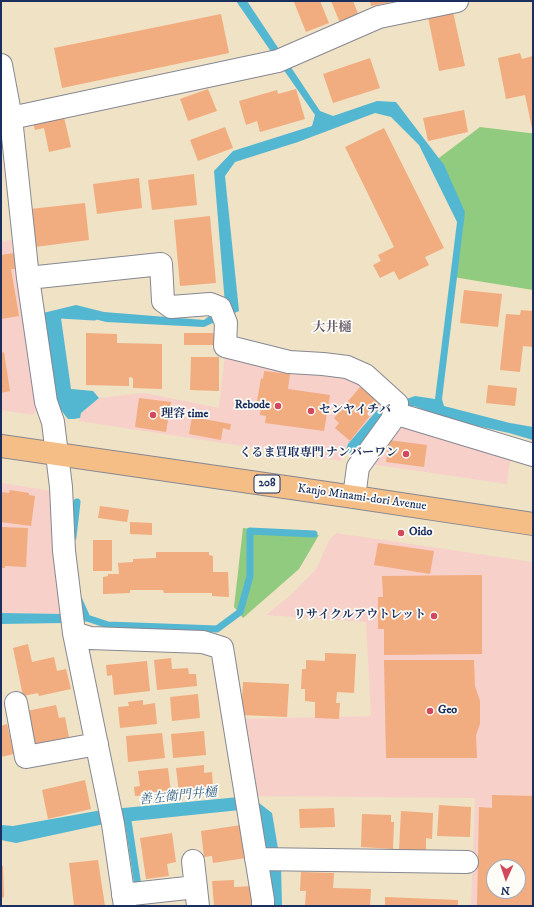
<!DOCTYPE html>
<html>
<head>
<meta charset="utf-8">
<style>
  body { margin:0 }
  #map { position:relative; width:534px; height:907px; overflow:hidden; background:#f0e2c5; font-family:"IM FELL DW Pica",serif }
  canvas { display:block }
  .frame { position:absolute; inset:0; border:2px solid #1b2f5e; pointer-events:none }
  .north { position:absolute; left:486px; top:859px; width:40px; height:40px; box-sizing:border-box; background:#fdfcf7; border:1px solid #a3aaba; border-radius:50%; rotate:183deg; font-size:11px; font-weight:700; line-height:16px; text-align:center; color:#1b2f5e }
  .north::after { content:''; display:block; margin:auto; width:14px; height:18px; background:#d1495b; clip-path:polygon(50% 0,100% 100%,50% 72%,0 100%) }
</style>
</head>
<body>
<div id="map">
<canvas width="534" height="907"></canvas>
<div class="frame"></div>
<div class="north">N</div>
</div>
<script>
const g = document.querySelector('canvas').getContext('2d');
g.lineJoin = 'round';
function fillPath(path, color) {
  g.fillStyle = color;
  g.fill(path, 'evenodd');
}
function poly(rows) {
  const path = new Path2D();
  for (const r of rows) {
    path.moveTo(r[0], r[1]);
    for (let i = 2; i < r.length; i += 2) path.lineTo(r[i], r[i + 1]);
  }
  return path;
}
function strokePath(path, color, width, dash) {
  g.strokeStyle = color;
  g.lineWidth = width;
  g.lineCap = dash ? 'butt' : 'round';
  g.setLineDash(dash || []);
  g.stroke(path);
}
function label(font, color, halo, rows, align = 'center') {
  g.font = font + ' "IM FELL DW Pica","Noto Serif JP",serif';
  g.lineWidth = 3.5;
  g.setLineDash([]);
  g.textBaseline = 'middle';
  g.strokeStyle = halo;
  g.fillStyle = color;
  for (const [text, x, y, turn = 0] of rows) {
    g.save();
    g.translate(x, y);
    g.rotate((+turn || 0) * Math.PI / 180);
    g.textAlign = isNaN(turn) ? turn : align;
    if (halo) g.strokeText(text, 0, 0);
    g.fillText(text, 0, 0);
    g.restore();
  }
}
const built = poly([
  [16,239,39,409,32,415,1,410,1,242],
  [225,354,344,372,387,406,348,444,341,461,79,421,81,413,99,398,144,393,219,408],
  [398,423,511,452,507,484,370,464],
  [1,483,53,491,64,614,1,613],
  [336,533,533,562,533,906,471,906,475,798,250,796,240,719,371,716,366,622,266,615,293,593,317,568,329,540],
  [494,867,518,867,518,891,494,891]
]);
const green = poly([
  [480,127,529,133,533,133,533,290,453,277,460,217,435,161],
  [243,528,319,535,299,569,243,618,234,607]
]);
const water = poly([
  [236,1,247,1,320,111,333,116,377,101,396,102,444,165,465,212,442,399,444,406,510,423,533,427,533,440,509,433,445,419,414,406,386,415,355,454,351,453,345,453,348,444,378,409,415,396,435,399,457,222,419,145,391,117,375,113,298,142,235,162,225,176,239,311,204,327,106,322,75,314,61,318,71,389,93,391,99,398,81,413,80,418,74,419,68,419,53,400,43,313,76,305,104,312,204,320,225,304,214,171,233,151,312,126,315,115],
  [1,613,64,614,64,623,1,624],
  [250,796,272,813,281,866,282,906,271,906,240,810,104,824,16,843,1,840,1,825,13,826,102,810]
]);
const stream = poly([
  [60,315,94,317],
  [73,537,77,502],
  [78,598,87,618],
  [75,618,87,618,108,625,217,629,240,612,250,576,250,531,314,534],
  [127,814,141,906]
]);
const building = poly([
  [297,1,320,1,329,23,306,32,294,2],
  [331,1,353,1,359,16,340,23],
  [370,1,392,1,392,2,371,6],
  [453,12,465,66,439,71,428,17],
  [221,14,229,53,62,88,54,48],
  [520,53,522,59,533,56,533,133,525,95,506,99,498,58],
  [370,58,380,88,333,103,323,74],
  [208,89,217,111,188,121,180,99],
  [296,89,305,119,260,132,257,121,246,125,239,101,277,90,278,94],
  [464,110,468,132,428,141,423,118],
  [64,117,71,147,49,152,44,128,35,130,33,123],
  [225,127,233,148,198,161,190,140],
  [384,128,444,248,425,257,429,265,399,280,394,271,380,278,373,265,381,261,378,255,394,247,345,147],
  [194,174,197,205,152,210,148,180],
  [139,178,142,208,97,214,93,184],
  [85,203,89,240,35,247,30,209],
  [210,216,216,283,180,286,174,220],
  [14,253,17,269,11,269,19,316,1,319,1,255],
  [464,290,502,294,498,327,460,323],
  [521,310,533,311,533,347,523,346,520,372,500,370,506,314,520,315],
  [86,333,117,334,117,343,162,344,162,389,133,388,133,378,129,377,129,386,86,385],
  [184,333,216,333,216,345,184,345],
  [4,352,10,391,1,393,1,353],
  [191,357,219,357,219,391,190,390],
  [264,371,290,374,288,389,330,395,324,431,265,423,266,416,260,415,261,402,257,401,261,378,263,379],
  [488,385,517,388,515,406,486,403],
  [360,387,380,403,350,441,335,428,339,423,334,418],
  [139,398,171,402,166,432,135,427],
  [192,417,231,424,230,430,223,428,221,440,189,434],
  [389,440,427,445,424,467,386,462],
  [10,490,29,493,29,495,35,496,31,526,1,522,1,492,9,493],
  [100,506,129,510,127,522,98,518],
  [130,522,152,523,152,535,130,534],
  [1,527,28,528,26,567,5,566,5,568,1,568],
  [93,540,112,540,112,571,93,571],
  [378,543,434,551,430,574,374,565],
  [156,552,209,552,209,555,213,556,213,572,228,572,229,597,212,596,212,593,164,593,163,590,130,590,130,593,103,594,103,577,108,576,108,574,119,574,118,563,133,562,133,559,156,558],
  [482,575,482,654,384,655,384,629,378,629,378,597,383,597,382,576],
  [28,644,32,662,54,657,57,671,66,669,71,689,39,696,38,693,23,696,13,648],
  [325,653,356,654,354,693,337,692,336,703,340,703,339,719,315,718,315,702,305,701,305,689,301,689,302,669,306,669,306,660,325,661],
  [171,658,172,669,188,668,189,674,196,674,197,686,157,690,154,660],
  [384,660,474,660,475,686,480,701,480,724,476,735,477,758,386,758],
  [147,661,150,691,114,695,112,675,107,676,106,665],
  [243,682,289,684,287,717,241,715],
  [198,694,200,718,172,721,170,697],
  [143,700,143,705,155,703,157,724,120,728,118,707,129,706,128,702],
  [56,705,59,718,65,717,69,737,34,745,27,711],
  [7,724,14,754,1,757,1,726],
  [204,731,206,755,173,758,171,734],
  [162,733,165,758,128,762,126,736],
  [204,765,204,773,212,772,213,789,179,793,176,768],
  [168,768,171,793,135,796,134,787,140,786,138,771],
  [85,780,91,809,48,819,42,790],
  [492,795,533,796,533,906,477,906,479,807,492,808],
  [494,867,518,867,518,891,494,891],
  [439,805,471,807,470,837,437,836],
  [334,808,335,827,300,828,299,809],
  [401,811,433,813,432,839,426,838,426,852,399,850],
  [362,814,391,815,391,822,394,822,393,849,361,847],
  [241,825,246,858,213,863,212,856,204,857,201,831],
  [172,833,176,862,167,864,169,876,146,879,140,838],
  [98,860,105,906,74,906,69,863],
  [1,866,3,866,4,897,1,898],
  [301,872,334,873,333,888,371,889,370,906,305,906,306,891,300,891],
  [234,880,234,887,254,886,255,906,214,906,212,881],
  [385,897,458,900,458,906,385,906]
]);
const minor = poly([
  [1,65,11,118,28,278,46,402,53,422,61,487,64,551,74,633,113,824,125,906],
  [11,118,278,61,379,17,457,1],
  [28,278,161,264,163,301,171,307,210,304,220,308,226,323,225,346,289,362,323,364,347,367,365,375,397,404,392,420,358,467,354,497],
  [394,413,533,455],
  [74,633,90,638,203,642,222,648,263,900,263,906],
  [16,703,26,757,97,744],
  [256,859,467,862],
  [193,861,198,906],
  [123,895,196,887]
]);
const highway = poly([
  [1,446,354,497,533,524]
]);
const markers = [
  [278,406,4,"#d1495b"],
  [311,411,4,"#d1495b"],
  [153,415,4,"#d1495b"],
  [406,454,4,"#d1495b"],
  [401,533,4,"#d1495b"],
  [434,616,4,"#d1495b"],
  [430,711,4,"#d1495b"]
];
const shields = [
  [267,484,26]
];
const shieldNames = [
  ["208",267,484]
];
const poiNames = [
  ["Rebode",270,406,"right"],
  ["センヤイチバ",319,411],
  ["理容 time",161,415],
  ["くるま買取専門 ナンバーワン",398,454,"right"],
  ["Oido",409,533],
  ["リサイクルアウトレット",426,616,"right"],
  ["Geo",438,711]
];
const streetNames = [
  ["Kanjo Minami-dori Avenue",362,498,8]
];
const neighbourhoodNames = [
  ["大井樋",332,328]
];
const waterNames = [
  ["善左衛門井樋",178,797,-6]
];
fillPath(built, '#f7d0ca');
fillPath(green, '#91cb7f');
fillPath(water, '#53b7d2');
strokePath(stream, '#53b7d2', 7);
fillPath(building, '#f1ac7f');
strokePath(minor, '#868892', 24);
strokePath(highway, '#868892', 24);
strokePath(minor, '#fff', 22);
strokePath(highway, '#f6be87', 22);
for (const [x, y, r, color] of markers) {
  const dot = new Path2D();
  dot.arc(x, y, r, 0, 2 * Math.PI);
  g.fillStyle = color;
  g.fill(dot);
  strokePath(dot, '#fdfcf7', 1.5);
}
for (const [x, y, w] of shields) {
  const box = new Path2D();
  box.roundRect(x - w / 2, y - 9, w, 18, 3);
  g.fillStyle = '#fdfcf7';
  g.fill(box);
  strokePath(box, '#1b2f5e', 1);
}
label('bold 11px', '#1b2f5e', null, shieldNames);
label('bold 12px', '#1b2f5e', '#fdfcf7', poiNames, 'left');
label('12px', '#1b2f5e', '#fdfcf7', streetNames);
label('bold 13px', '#665b6a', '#fdfcf7', neighbourhoodNames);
label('italic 13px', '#2f5f87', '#fdfcf7', waterNames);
</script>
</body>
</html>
